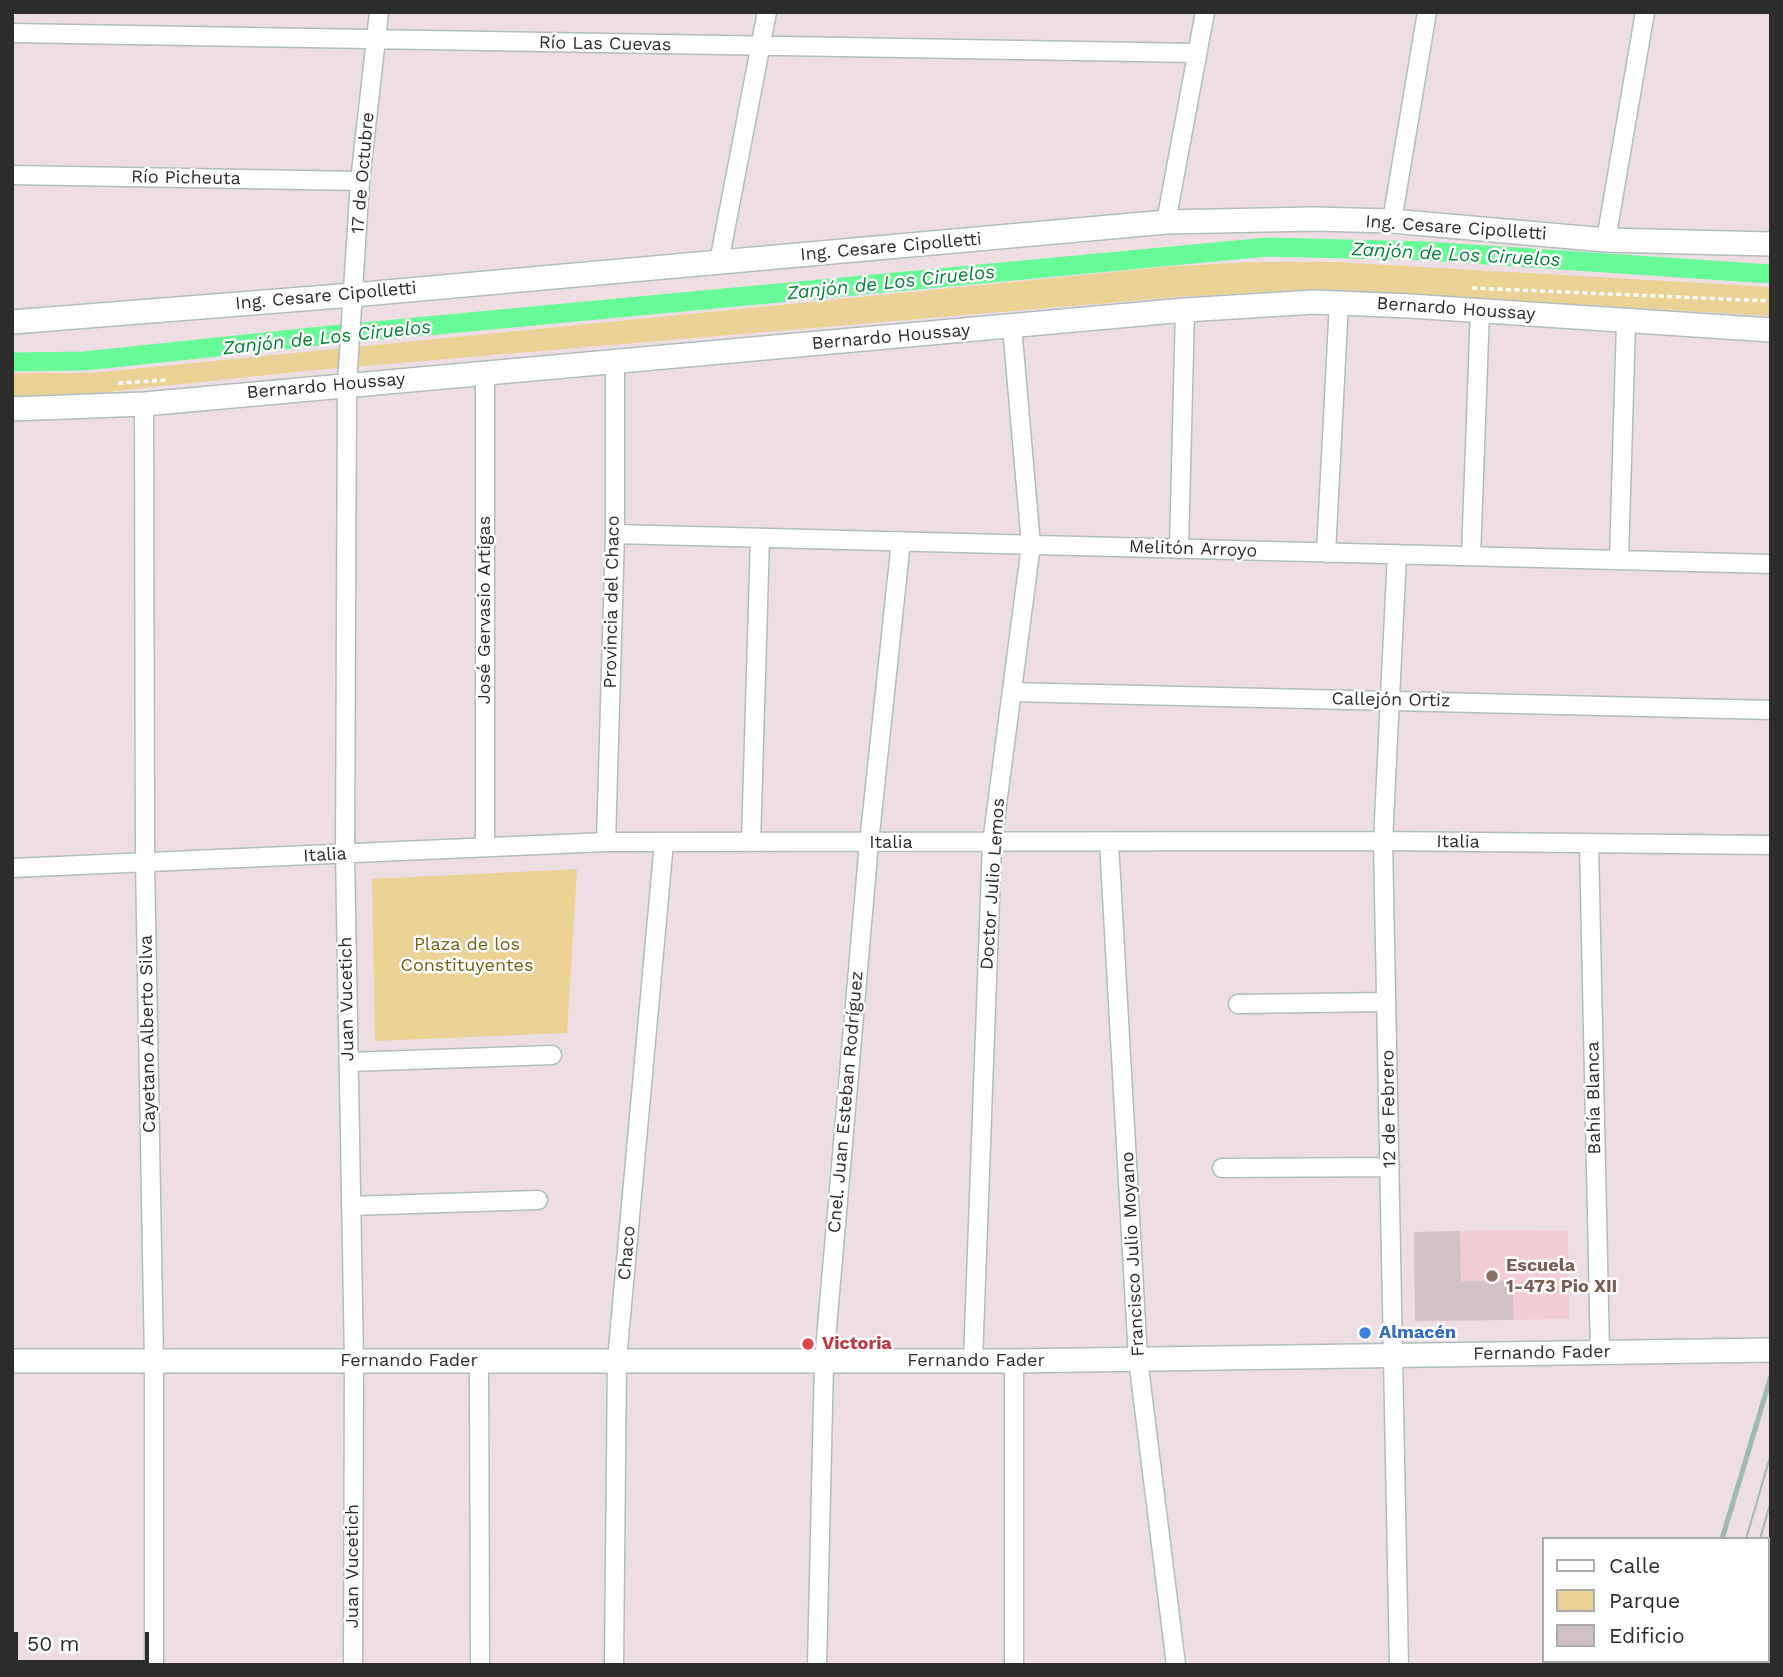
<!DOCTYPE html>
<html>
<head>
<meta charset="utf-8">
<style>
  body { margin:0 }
  #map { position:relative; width:1783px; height:1677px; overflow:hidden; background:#efdde4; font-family:"Work Sans",sans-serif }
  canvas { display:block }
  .frame { position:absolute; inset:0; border:14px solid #2c2c2c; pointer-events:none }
  .legend { position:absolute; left:1542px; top:1537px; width:228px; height:126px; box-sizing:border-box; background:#fff; border:2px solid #ababab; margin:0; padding:9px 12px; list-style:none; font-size:21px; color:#2c2c2c }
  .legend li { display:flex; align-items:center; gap:14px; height:35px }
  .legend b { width:35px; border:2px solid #ababab }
  .scale { position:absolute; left:14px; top:1632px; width:135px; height:32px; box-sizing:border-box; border:4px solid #2c2c2c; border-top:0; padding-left:9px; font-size:21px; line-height:24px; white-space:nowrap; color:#2c2c2c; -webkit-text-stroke:5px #fff; paint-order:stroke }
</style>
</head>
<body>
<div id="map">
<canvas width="1783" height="1677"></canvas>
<div class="frame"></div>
<ul class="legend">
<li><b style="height:9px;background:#fff"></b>Calle</li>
<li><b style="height:19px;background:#ebd194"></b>Parque</li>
<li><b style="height:19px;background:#d0c1c7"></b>Edificio</li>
</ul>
<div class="scale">50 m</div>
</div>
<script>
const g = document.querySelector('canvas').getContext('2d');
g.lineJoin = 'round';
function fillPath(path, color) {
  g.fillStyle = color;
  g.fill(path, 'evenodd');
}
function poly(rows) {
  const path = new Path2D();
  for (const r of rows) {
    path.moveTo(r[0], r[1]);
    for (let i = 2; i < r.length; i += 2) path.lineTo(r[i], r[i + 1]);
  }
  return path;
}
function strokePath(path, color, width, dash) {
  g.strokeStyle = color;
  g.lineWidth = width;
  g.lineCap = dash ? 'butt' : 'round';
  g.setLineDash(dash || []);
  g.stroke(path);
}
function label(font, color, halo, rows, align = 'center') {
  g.font = font + ' "Work Sans",sans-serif';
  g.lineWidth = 5;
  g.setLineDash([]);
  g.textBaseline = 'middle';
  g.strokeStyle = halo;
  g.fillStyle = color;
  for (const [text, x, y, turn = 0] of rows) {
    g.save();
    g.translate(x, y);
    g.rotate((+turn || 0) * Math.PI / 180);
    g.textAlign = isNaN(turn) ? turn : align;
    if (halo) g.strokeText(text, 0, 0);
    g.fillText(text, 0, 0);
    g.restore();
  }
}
const education = poly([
  [1568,1230,1569,1319,1415,1321,1414,1232]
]);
const green = poly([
  [1249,262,1336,262,1771,287,1771,316,1320,289,1178,297,305,371,70,396,12,396,12,373,92,373,1165,267],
  [577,869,567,1033,375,1041,372,879]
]);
const canal = poly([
  [12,362,84,361,331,335,1268,247,1426,251,1771,274]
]);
const building = poly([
  [1460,1231,1461,1281,1512,1281,1514,1320,1415,1321,1414,1232]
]);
const path = poly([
  [1472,288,1771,301],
  [118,383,167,380]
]);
const minor = poly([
  [12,33,1197,53],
  [12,175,360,181],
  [1392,221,1427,12],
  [1166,222,1205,12],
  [1606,240,1645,12],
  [719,262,767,12],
  [485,372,485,847],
  [144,404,145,863,154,1362,154,1665],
  [615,534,1771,564],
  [1179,549,1185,310],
  [1326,553,1339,302],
  [1397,554,1383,841,1399,1665],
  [1471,556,1480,310],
  [1619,560,1626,322],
  [1012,692,1771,710],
  [606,842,615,534,615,361],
  [751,842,760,538],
  [1109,842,1138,1359,1176,1665],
  [1589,844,1600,1353],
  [12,868,606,842,1383,841,1771,845],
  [1238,1004,1386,1002],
  [349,1062,552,1055],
  [1222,1168,1390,1167],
  [351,1206,538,1200],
  [479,1361,480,1665],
  [973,1361,992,843,1031,545,1012,326],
  [1014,1361,1014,1665],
  [353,1665,354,1361,345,854,347,384,360,181,379,12],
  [614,1665,617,1360,664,842],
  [817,1665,824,1362,869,843,901,541]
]);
const tertiary = poly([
  [12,322,353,295,1166,222,1313,219,1392,221,1606,240,1771,244],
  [12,409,144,404,1185,310,1314,302,1410,306,1771,330],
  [12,1361,1014,1361,1771,1350]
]);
const tram = poly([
  [1746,1539,1771,1454],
  [1760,1539,1771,1501],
  [1708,1665,1709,1661],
  [1723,1665,1724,1661]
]);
const rail = poly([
  [1722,1539,1771,1376],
  [1685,1665,1686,1661]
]);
const markers = [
  [1492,1276,7,"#8d6e63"],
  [1365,1333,7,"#3f7fe0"],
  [808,1344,7,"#e0444e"]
];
const streetNames = [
  ["Río Las Cuevas",605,44,1],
  ["17 de Octubre",363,173,-85],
  ["Río Picheuta",186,178,1],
  ["Ing. Cesare Cipolletti",1456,228,4],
  ["Ing. Cesare Cipolletti",891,247,-5],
  ["Ing. Cesare Cipolletti",326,296,-5],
  ["Bernardo Houssay",1456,309,4],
  ["Bernardo Houssay",891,337,-5],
  ["Bernardo Houssay",326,386,-5],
  ["Melitón Arroyo",1193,549,2],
  ["Provincia del Chaco",612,602,-89],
  ["José Gervasio Artigas",485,610,-90],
  ["Callejón Ortiz",1391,700,1],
  ["Italia",1458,842,1],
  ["Italia",891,843],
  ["Italia",325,855,-3],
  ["Doctor Julio Lemos",993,884,-86],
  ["Juan Vucetich",347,999,-91],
  ["Cayetano Alberto Silva",148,1034,-91],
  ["Bahía Blanca",1594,1098,-91],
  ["Cnel. Juan Esteban Rodríguez",846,1102,-85],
  ["12 de Febrero",1389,1109,-91],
  ["Chaco",627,1253,-85],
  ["Francisco Julio Moyano",1133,1254,-93],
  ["Fernando Fader",1542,1353,-1],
  ["Fernando Fader",409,1361],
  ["Fernando Fader",976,1361],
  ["Juan Vucetich",353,1566,-90]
];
const parkNames = [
  ["Plaza de los",467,945],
  ["Constituyentes",467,966]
];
const educationNames = [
  ["Escuela",1506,1266],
  ["1-473 Pio XII",1506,1287]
];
const shopNames = [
  ["Almacén",1379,1333]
];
const healthNames = [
  ["Victoria",822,1344]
];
const waterNames = [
  ["Zanjón de Los Ciruelos",1456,255,3],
  ["Zanjón de Los Ciruelos",891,283,-6],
  ["Zanjón de Los Ciruelos",327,338,-6]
];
fillPath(education, '#f2cbd5');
fillPath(green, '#ebd194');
strokePath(canal, '#66fb94', 19);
fillPath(building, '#d0c1c7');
strokePath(minor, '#adbdbb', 21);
strokePath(tertiary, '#adbdbb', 26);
strokePath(path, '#fff', 3.5, [5, 3.5]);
strokePath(minor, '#fff', 18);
strokePath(tertiary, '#fff', 23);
strokePath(tram, '#9eb8b5', 2);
strokePath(rail, '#9eb8b5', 5);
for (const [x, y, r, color] of markers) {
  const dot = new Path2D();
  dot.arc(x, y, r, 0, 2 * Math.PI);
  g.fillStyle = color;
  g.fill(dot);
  strokePath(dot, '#fff', 2.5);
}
label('18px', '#2c2c2c', '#fff', streetNames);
label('18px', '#716213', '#fff', parkNames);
label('bold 18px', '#785e54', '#fff', educationNames, 'left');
label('bold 18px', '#366cbe', '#fff', shopNames, 'left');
label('bold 18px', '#be3a42', '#fff', healthNames, 'left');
label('italic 19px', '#048436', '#fff', waterNames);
</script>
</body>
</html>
